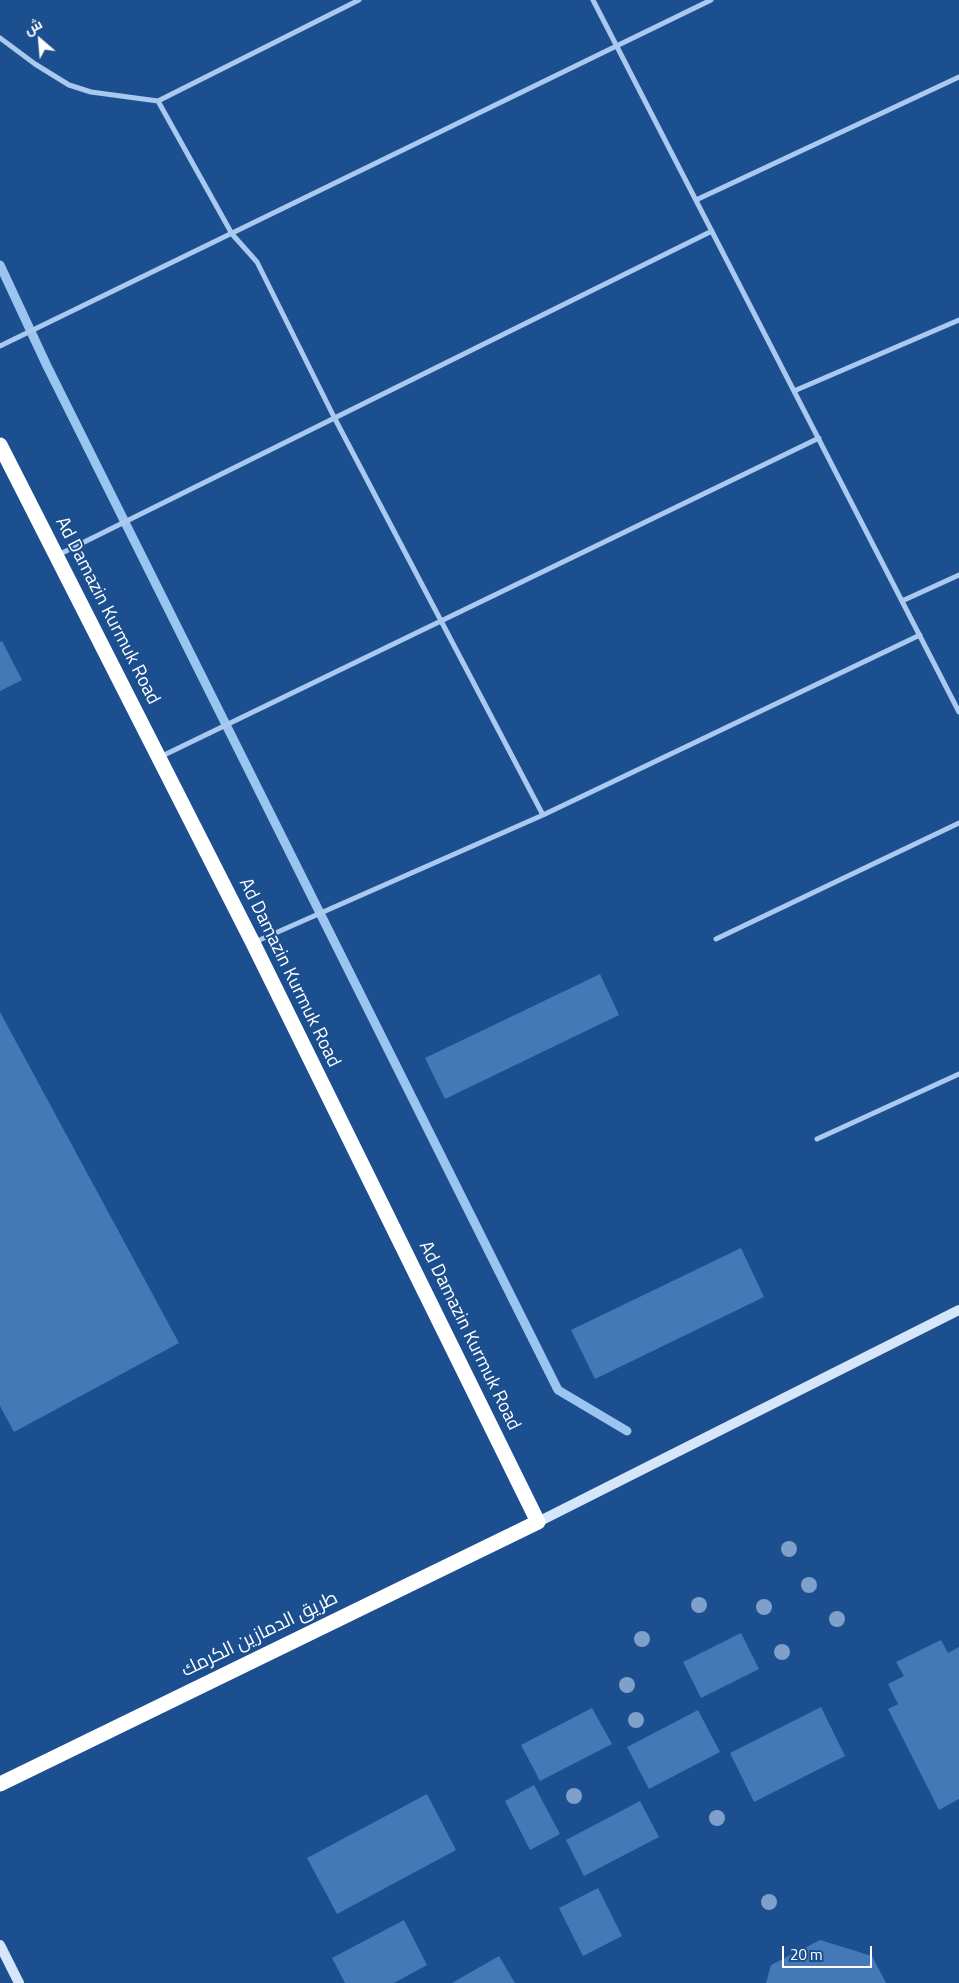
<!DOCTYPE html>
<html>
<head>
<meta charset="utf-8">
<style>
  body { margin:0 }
  #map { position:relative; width:959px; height:1983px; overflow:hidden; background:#1b4f8f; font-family:"Titillium Web",Cairo,sans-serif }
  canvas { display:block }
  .north { position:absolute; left:15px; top:15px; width:50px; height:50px; -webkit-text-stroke:4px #1b4f8f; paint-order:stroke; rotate:333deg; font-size:14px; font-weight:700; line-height:20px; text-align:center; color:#fff }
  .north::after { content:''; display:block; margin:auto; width:18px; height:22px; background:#fff; clip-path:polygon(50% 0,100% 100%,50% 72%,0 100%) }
  .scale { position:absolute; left:782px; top:1946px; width:90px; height:22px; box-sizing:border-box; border:2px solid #fff; border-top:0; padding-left:6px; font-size:15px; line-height:18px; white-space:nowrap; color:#fff; -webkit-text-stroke:4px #1b4f8f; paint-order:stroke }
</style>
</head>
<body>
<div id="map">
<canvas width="959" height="1983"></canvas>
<div class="north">ش</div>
<div class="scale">20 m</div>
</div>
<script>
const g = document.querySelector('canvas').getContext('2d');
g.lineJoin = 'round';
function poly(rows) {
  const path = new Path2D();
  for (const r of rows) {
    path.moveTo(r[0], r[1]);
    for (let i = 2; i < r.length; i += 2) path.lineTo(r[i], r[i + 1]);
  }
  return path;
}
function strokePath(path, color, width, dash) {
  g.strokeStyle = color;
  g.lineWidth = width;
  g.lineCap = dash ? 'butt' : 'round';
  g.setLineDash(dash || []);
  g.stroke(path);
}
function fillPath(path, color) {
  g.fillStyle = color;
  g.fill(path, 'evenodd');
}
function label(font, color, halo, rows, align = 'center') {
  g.font = font + ' "Titillium Web",Cairo,sans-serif';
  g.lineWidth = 4;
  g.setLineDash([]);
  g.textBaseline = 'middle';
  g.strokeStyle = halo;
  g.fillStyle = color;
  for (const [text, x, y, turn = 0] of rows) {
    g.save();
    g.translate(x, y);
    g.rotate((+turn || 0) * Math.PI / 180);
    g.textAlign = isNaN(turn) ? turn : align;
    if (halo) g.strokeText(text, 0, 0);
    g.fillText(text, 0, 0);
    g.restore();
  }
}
const stream = poly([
  [0,265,47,366,558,1390,627,1431]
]);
const building = poly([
  [2,641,22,680,0,691,0,642],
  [600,974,619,1015,445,1099,425,1058],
  [0,1012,179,1343,14,1432,0,1406],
  [741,1248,764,1297,595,1379,571,1330],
  [741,1633,759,1669,701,1698,683,1662],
  [941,1640,948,1653,959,1647,959,1799,939,1810,888,1709,898,1704,888,1684,904,1676,896,1662],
  [821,1707,845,1756,754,1802,730,1753],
  [592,1708,612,1744,540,1781,521,1745],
  [698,1710,720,1752,649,1789,627,1747],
  [534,1785,560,1834,530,1850,505,1801],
  [427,1794,456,1850,337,1914,307,1858],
  [640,1801,659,1837,584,1876,566,1840],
  [598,1888,622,1936,583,1956,559,1908],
  [404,1920,427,1965,394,1983,345,1983,332,1958],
  [820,1940,872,1956,886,1983,766,1983,771,1965],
  [499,1956,515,1983,452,1983]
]);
const street = poly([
  [593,0,959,712],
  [0,38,35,64,69,85,91,92,158,101,359,0],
  [158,101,232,234,257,262,334,417,543,815],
  [696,200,959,77],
  [0,346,711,0],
  [794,391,959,320],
  [58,555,712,231],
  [902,601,959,575],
  [160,757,819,438],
  [716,939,959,823],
  [255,942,543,815,920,635],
  [817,1139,959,1074]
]);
const secondary = poly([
  [538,1522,959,1310],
  [0,1945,19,1983]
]);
const highway = poly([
  [0,445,253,943,538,1522,0,1784]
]);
const trees = [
  [789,1549],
  [809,1585],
  [699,1605],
  [764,1607],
  [837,1619],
  [642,1639],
  [782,1652],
  [627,1685],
  [636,1720],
  [574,1796],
  [717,1818],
  [769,1902]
];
const streetNames = [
  ["Ad Damazin Kurmuk Road",107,611,63],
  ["Ad Damazin Kurmuk Road",289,973,64],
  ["Ad Damazin Kurmuk Road",469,1336,64],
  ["طريق الدمازين الكرمك",260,1635,-26]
];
strokePath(stream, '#9cc4f0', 9);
fillPath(building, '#4478b7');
strokePath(street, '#a9c9ee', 5);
strokePath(secondary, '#d6e6fa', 10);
strokePath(highway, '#fff', 15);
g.fillStyle = '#7ea0ca';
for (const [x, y] of trees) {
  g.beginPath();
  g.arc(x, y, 8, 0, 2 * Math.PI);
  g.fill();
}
label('19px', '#fff', '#1b4f8f', streetNames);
</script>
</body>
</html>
